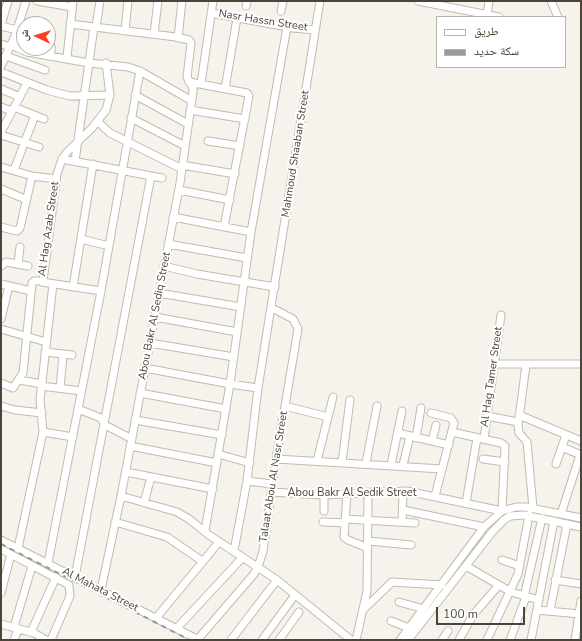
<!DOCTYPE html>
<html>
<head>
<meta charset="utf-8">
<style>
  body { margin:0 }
  #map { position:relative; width:582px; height:641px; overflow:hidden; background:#f6f3ec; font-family:"Nunito Sans","Noto Naskh Arabic",sans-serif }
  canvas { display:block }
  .frame { position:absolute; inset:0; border:2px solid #4b4439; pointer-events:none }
  .legend { position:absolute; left:436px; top:16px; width:130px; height:52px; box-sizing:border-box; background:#fff; border:1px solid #b7b4b0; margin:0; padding:5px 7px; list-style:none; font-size:12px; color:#4b4439 }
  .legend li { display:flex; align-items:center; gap:8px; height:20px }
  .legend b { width:20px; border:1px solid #b7b4b0 }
  .north { position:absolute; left:16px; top:16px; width:40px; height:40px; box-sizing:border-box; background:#fff; border:1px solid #b7b4b0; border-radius:50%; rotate:274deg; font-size:11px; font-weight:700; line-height:16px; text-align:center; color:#4b4439 }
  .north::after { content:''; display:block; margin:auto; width:14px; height:18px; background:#fc3f1d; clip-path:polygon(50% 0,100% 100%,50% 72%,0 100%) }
  .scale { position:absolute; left:436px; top:607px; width:89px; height:18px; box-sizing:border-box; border:2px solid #4b4439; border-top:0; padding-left:5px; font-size:12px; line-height:14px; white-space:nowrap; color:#4b4439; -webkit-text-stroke:3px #fff; paint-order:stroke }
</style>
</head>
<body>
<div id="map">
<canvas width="582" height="641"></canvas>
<div class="frame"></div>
<ul class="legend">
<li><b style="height:5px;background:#fff"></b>طريق</li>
<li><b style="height:5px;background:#9a9a9a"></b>سكة حديد</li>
</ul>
<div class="north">ش</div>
<div class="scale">100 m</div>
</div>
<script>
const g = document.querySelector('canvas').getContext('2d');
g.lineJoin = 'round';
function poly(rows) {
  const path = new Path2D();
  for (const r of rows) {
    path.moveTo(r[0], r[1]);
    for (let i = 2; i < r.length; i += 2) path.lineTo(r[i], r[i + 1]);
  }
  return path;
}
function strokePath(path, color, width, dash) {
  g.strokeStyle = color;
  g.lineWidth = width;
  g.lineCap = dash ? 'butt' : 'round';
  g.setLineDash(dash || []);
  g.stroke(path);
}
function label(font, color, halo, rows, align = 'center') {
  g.font = font + ' "Nunito Sans",sans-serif';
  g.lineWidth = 4;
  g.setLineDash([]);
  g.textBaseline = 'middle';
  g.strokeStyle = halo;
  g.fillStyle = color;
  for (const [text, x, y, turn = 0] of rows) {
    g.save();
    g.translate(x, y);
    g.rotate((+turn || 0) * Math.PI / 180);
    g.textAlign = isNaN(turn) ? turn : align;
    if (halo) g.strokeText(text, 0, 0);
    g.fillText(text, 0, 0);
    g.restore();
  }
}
const street = poly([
  [37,1,72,7],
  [418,1,499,17],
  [551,1,558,17],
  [246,6,247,1],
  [281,11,283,1],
  [211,13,293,28,315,30],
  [487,15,489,1],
  [70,24,176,37,189,40,191,43,187,77,193,88,193,92,180,183,121,496,101,590],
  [1,25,8,1],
  [1,26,17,30],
  [96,27,100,1],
  [125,31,128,1],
  [154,34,158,1],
  [178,38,182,1],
  [13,40,24,42],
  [1,44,10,47],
  [11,45,27,52,89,63,128,67,140,71,192,101],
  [48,45,51,46,51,55],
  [6,56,45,70],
  [67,57,73,1],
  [1,66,15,36,26,1],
  [1,72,47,90,69,96,110,95],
  [189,82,247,93,249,96,224,227],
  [201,84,213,1],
  [1,89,20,97],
  [225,89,237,18],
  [135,95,188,124],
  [1,107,12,111],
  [14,107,44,119],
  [190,110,245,119],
  [131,118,185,146],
  [97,121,110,133,182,169],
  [1,132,27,83],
  [1,135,39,147],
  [208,141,240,146],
  [62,159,162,178],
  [75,161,94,27],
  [182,165,235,174],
  [1,167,32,176,56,179],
  [14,170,35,115],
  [1,189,25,199],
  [179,190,230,200],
  [173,217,251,232],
  [1,227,17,231,20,228,32,176],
  [81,239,109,246],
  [168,244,247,258],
  [18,264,20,247],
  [1,266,6,262,28,266],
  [164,266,197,274,275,287],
  [42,282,101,291],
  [1,284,31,291],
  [73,287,93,164],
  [159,293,241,307],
  [155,317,237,332],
  [1,319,9,286],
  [1,329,46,342],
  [150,343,234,357],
  [45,352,72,355],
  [494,364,581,364],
  [526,365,518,426,519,433,527,442,533,508],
  [145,368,230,384,258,388],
  [19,380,42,384],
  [1,383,13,388,23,373,32,283,34,281,43,281,57,174,62,159,67,152,92,128,106,110,110,95,106,63],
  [41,386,81,391],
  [60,388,63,355],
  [140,393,226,409],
  [1,406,15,410,42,413],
  [285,406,328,417],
  [78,409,101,418,105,425,132,439],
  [431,413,451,418,454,423,435,496],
  [519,415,581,441],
  [487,416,518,422],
  [135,420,222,435],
  [43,432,73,437],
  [398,433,449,445],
  [416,438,421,408],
  [484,439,501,315],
  [432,441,436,425],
  [130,446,217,463],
  [562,447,581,455],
  [218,454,250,463],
  [276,459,442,469],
  [483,459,505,462],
  [317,461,333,397],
  [342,462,350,400],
  [366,463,377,406],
  [556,464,566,435],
  [391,465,402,411],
  [403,465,410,436],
  [126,472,213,489],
  [247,481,272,484],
  [271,492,324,495,407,491,502,511,505,446,501,443,452,432],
  [347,493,344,537,348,540,368,548],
  [121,496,177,512,189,519,209,535,277,580,351,640],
  [144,503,151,477],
  [466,503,477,438],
  [403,510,484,527],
  [324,511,324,495],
  [561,514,580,455],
  [345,519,415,523],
  [115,522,167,537,202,561],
  [323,522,345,523],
  [402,522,403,491],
  [205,531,230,384,251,232,287,27],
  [1,540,199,640],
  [368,541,411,545],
  [18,548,43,432,40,400,53,284],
  [1,549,69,585,70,596,51,640],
  [234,551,247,481,258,388,320,1],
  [502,560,520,566],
  [48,563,101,291,140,71],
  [466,566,511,592,539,600],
  [75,577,151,176],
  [555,580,581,584],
  [1,593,11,554],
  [524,597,542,518],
  [399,602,424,609],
  [365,608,392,582,442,585],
  [537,610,580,614],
  [550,611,567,524],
  [156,618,219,542],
  [391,621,409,628],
  [1,624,34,633,46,640],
  [14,627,32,566],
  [177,628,242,558],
  [31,632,56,577],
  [198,639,254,574,260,561,263,551,276,459,298,329,293,319,272,308],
  [14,640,18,629],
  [231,640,277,580],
  [262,640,295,595],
  [279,640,299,612],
  [356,640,367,591,368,492],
  [400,640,484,527,502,511,516,507,525,507,581,518],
  [408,640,493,531,504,520,510,516,524,515,581,527],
  [442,640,448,631],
  [459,640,473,615,499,585],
  [487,640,518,574,529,515],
  [510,640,526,597],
  [531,640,554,521],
  [575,640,581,601]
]);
const rail = poly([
  [1,544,190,640]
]);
const streetNames = [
  ["Nasr Hassn Street",263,21,9],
  ["Mahmoud Shaaban Street",296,154,-81],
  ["Al Hag Azab Street",49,229,-82],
  ["Abou Bakr Al Sediq Street",155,316,-79],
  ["Al Hag Tamer Street",492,377,-82],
  ["Talaat Abou Al Nasr Street",274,477,-81],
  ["Abou Bakr Al Sedik Street",352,493],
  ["Al Mahata Street",100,590,27]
];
strokePath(street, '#c2bbae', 9);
strokePath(street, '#fff', 7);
strokePath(rail, '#9a9a9a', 2, [5, 5]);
label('11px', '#4b4439', '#fff', streetNames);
</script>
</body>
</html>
